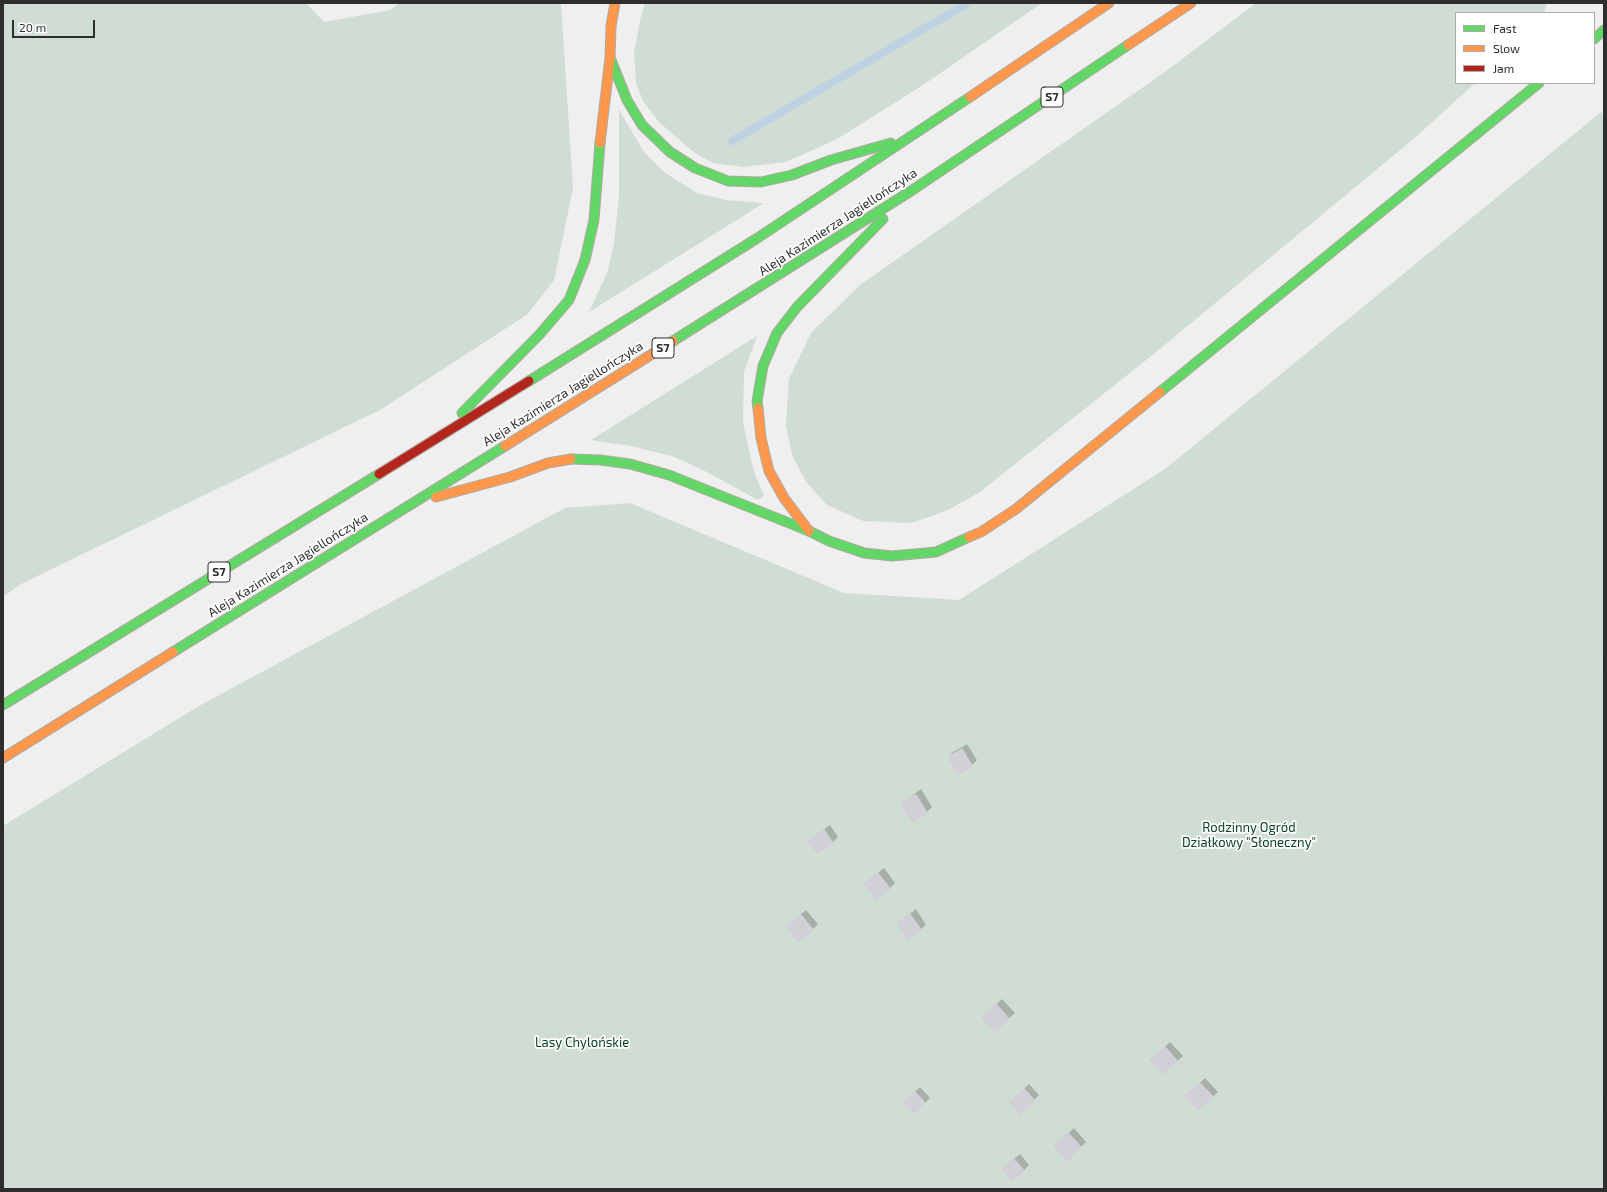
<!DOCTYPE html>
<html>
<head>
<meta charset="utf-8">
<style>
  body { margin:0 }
  #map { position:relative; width:1607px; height:1192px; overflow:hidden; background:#efefef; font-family:"Exo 2",sans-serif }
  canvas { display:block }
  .frame { position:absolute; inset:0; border:4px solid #2e2e2f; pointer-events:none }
  .legend { position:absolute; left:1455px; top:12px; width:140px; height:72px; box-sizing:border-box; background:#fff; border:1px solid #ababac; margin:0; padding:5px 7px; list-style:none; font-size:12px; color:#2e2e2f }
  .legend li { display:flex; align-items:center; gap:8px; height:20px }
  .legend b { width:20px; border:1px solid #ababac }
  .scale { position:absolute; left:12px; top:20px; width:83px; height:18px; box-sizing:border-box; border:2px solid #2e2e2f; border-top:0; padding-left:5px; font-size:12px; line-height:14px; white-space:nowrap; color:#2e2e2f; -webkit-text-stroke:3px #fff; paint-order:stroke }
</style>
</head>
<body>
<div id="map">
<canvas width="1607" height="1192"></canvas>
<div class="frame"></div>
<ul class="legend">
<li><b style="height:5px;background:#63d668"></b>Fast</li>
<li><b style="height:5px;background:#ff974d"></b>Slow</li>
<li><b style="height:5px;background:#b3261e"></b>Jam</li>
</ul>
<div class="scale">20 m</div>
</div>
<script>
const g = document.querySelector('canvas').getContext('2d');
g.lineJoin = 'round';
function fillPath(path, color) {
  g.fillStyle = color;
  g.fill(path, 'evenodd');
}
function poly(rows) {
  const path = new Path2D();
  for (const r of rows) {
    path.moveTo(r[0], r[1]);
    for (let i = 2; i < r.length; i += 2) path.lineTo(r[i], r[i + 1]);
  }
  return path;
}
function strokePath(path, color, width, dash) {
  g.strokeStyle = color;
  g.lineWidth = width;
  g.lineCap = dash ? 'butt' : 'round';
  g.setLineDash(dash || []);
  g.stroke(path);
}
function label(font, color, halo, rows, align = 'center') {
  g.font = font + ' "Exo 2",sans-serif';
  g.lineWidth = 3.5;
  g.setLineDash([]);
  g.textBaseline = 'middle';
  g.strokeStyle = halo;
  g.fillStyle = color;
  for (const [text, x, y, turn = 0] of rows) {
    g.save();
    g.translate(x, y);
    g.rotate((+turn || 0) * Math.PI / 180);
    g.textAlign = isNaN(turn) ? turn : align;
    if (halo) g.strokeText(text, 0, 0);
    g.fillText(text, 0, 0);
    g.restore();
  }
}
const green = poly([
  [3,3,306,3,324,22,390,10,399,3,561,3,573,188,554,280,528,314,380,410,21,584,3,597],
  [645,3,1042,3,923,85,839,138,786,162,743,167,713,163,692,151,658,121,643,101,636,83,634,53,641,16],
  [1256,3,1547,3,1544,13,1456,13,1456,83,1475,83,1417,136,1155,353,980,492,948,510,912,523,863,521,827,505,807,483,792,455,786,425,789,379,811,333,860,285,1169,69],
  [619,110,644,152,664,172,697,193,726,200,764,203,589,312,607,273,614,244,619,195],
  [1601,112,1604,115,1604,1189,3,1189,3,826,199,706,565,508,630,503,844,593,959,600,1165,469],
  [757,336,744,372,743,423,754,472,764,496,758,500,703,470,672,456,631,446,591,440]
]);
const shadow = poly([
  [967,744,977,760,972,765,948,757,953,752],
  [921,789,932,807,927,812,901,804],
  [830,825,838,837,833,842,809,841],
  [884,868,895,883,890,888,864,884],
  [916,909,926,925,921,929,898,923],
  [806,910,818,924,813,929,791,922],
  [1002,999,1015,1013,995,1031,982,1018],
  [1170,1042,1183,1056,1163,1074,1156,1055],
  [1205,1078,1218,1092,1199,1110,1186,1096],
  [1029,1084,1039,1095,1034,1100,1015,1098],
  [920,1087,930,1098,925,1103,909,1097],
  [1074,1128,1086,1142,1067,1160,1059,1142],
  [1020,1154,1029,1165,1024,1170,1008,1164]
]);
const stream = poly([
  [732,141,968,3]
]);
const building = poly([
  [962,748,973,766,958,775,947,757],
  [916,794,928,813,912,823,900,803],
  [824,829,834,843,817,854,807,841],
  [878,872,891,889,876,900,863,884],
  [910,913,922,930,908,940,896,923],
  [801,914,814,930,798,943,785,926],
  [996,1003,1010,1019,995,1033,981,1018],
  [1165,1046,1178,1061,1163,1075,1149,1060],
  [1200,1082,1214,1097,1199,1111,1184,1096],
  [1024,1088,1035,1100,1020,1115,1009,1102],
  [915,1091,926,1103,914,1114,902,1102],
  [1068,1132,1082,1147,1067,1162,1053,1146],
  [1014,1158,1025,1171,1012,1182,1001,1169]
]);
const path = poly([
  [1503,401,1508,460,1604,672],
  [1320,477,1604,1112],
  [1163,571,1247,756,1389,1074,1351,1094,1105,827,1247,756],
  [832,793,1193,1189],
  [3,965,37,954,174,863,390,1189],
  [1389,1074,1400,1092,1473,1161],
  [939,1189,692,924,685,911,687,897,698,879,832,793,1163,571,1320,477,1503,401,1564,371,1604,356],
  [1448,1189,1473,1161,1519,1114,1532,1103,1589,1079]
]);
const fast = poly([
  [1594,39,1604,30],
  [611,60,627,100,642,125,670,152,695,168,728,181,761,182,792,175,831,160,891,143],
  [673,341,911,191,1128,45],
  [529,381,756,239,970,97],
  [1160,392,1539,83],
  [758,408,757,401,763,366,777,333,797,307,883,219],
  [462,413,539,335,569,300,585,260,594,220,600,143],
  [571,459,600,460,630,464,669,475,809,531,829,541,864,553,892,556,936,552,969,537],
  [173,652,505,446],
  [3,705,379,474]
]);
const slow = poly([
  [1128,45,1191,3],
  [970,97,1109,3],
  [600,143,610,58,611,26,615,3],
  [758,408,761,438,769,471,784,498,809,531],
  [505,446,673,341],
  [436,497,510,477,548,463,571,459],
  [969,537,981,532,1016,509,1160,392],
  [3,758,173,652]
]);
const jam = poly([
  [379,474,529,381]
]);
const shields = [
  [1052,97,22],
  [663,348,22],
  [219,572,22]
];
const shieldNames = [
  ["S7",1052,97],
  ["S7",663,348],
  ["S7",219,572]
];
const streetNames = [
  ["Aleja Kazimierza Jagiellończyka",838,222,-33],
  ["Aleja Kazimierza Jagiellończyka",563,394,-32],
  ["Aleja Kazimierza Jagiellończyka",288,565,-32]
];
const parkNames = [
  ["Rodzinny Ogród",1249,828],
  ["Działkowy \"Słoneczny\"",1249,843],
  ["Lasy Chylońskie",582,1043]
];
fillPath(green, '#d0ddd4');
fillPath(shadow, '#0003');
strokePath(stream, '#bfd2e4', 8);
fillPath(building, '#d0d0d6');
strokePath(fast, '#afa89f', 11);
strokePath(slow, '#afa89f', 11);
strokePath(jam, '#afa89f', 11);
strokePath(path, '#dbdbdc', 2.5, [2, 3]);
strokePath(fast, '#63d668', 9);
strokePath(slow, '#ff974d', 9);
strokePath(jam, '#b3261e', 9);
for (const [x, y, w] of shields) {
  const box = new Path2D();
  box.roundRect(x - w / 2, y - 10, w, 20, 3);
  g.fillStyle = '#fff';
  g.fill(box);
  strokePath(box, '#2e2e2f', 1);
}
label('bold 12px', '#2e2e2f', null, shieldNames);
label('13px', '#2e2e2f', '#fff', streetNames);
label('13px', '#0a4325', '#fff', parkNames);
</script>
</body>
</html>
